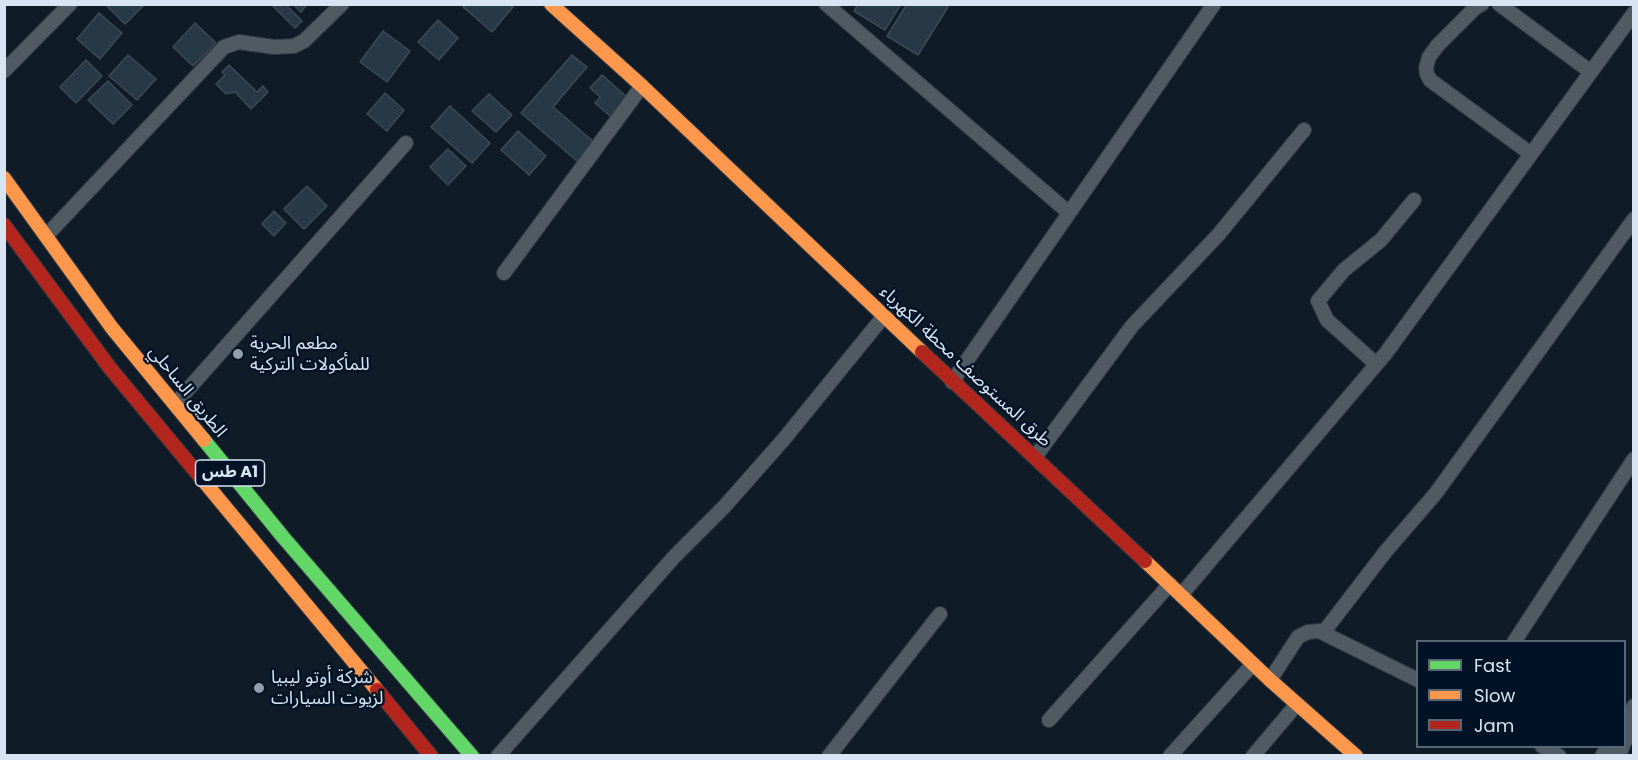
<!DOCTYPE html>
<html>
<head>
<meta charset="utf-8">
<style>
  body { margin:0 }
  #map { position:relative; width:1638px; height:760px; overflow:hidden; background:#0f1c27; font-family:Poppins,sans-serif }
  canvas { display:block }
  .frame { position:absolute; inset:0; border:6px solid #d7e5f3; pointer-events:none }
  .legend { position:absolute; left:1416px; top:640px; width:210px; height:108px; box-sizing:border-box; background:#001326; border:2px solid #566778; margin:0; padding:8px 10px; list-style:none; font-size:18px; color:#d7e5f3 }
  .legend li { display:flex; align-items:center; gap:12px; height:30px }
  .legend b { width:30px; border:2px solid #566778 }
</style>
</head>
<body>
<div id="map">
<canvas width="1638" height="760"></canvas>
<div class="frame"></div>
<ul class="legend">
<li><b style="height:8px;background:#63d668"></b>Fast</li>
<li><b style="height:8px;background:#ff974d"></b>Slow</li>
<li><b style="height:8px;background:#b3261e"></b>Jam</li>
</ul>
</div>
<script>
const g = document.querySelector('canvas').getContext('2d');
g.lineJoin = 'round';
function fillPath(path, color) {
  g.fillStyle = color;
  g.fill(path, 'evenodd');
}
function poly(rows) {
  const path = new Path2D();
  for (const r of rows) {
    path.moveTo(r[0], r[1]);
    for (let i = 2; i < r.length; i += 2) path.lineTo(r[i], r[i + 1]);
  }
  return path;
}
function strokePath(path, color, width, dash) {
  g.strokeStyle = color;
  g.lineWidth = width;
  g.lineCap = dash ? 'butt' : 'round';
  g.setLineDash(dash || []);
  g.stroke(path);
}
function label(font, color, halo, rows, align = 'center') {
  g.font = font + ' Poppins,"Noto Sans Arabic",sans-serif';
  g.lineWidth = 5;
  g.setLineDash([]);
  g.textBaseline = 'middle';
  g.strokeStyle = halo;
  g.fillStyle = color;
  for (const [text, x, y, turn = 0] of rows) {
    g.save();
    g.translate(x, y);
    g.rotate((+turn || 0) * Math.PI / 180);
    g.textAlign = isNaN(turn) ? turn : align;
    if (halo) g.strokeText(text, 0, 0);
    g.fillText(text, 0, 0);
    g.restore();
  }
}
const building = poly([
  [105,4,145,4,125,24,105,4],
  [271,4,285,4,302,21,295,28,271,4],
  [293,4,307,4,301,12,293,4],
  [465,4,510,4,513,7,492,32,463,7,465,4],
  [858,4,901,4,885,30,854,11,858,4],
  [907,4,944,4,948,7,918,55,887,36,907,4],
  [99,13,122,33,100,59,77,39,99,13],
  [438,20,458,38,439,60,418,42,438,20],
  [195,23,216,43,193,66,173,47,195,23],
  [383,31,410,51,387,82,360,62,383,31],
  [128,55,156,79,137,100,109,76,128,55],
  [572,55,587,67,553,107,594,142,577,161,521,113,572,55],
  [86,60,102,76,76,103,60,87,86,60],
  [229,65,257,92,263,86,268,92,251,109,235,92,226,94,216,84,225,75,222,72,229,65],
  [602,75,628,98,611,117,595,103,600,97,590,88,602,75],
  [108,81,132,105,113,124,88,100,108,81],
  [385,93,404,110,387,131,367,114,385,93],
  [489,94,512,115,496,132,472,111,489,94],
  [450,106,490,143,472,163,431,127,450,106],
  [518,131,546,156,529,175,501,150,518,131],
  [448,149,466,166,448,185,430,167,448,149],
  [307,186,327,206,304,229,284,209,307,186],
  [274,211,286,223,274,236,262,224,274,211]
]);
const street = poly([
  [826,4,1068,212],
  [1482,4,1475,8,1437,46,1429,57,1426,68,1427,74,1430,80,1531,154],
  [1499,4,1591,72],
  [4,71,70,4],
  [46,236,224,47,239,42,274,47,294,46,304,41,342,4],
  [504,273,642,86],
  [1376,364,1327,320,1318,301,1344,270,1381,240,1414,200],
  [952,382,1214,4],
  [175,404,406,143],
  [1035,457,1132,326,1219,234,1304,130],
  [1181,595,1386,353,1634,13],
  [1323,633,1386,551,1436,493,1634,219],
  [1514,642,1634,459],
  [1270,680,1298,637,1308,632,1319,631,1418,680],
  [1049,720,1170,584],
  [1624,720,1634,706],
  [1624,743,1634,728],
  [1542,746,1559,756],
  [498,756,674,557,724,507,784,439,884,316],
  [829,756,940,614],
  [1170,756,1253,664],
  [1253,756,1297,704],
  [1602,756,1608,746],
  [1618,756,1623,746]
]);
const fast = poly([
  [204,440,283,537,472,756]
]);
const slow = poly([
  [551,4,642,86,922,352],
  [4,178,112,328,204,440],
  [202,479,377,690],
  [1145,561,1270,680,1356,756]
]);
const jam = poly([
  [4,225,110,368,202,479],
  [922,352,1145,561],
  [377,690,431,756]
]);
const markers = [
  [238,354,6,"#919fac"],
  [259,688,6,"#919fac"]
];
const shields = [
  [230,473,69]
];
const shieldNames = [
  ["طس A1",230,473]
];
const poiNames = [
  ["مطعم الحرية",250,344],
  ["للمأكولات التركية",250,365],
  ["شركة أوتو ليبيا",271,678],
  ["لزيوت السيارات",271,699]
];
const streetNames = [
  ["طرق المستوصف محطة الكهرباء",965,367,43],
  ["الطريق الساحلي",187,392,51]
];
fillPath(building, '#273947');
strokePath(building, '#3e4952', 1.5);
strokePath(street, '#303841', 16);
strokePath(fast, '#303841', 16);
strokePath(slow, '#303841', 16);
strokePath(jam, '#303841', 16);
strokePath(street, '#505a63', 14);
strokePath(fast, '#63d668', 14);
strokePath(slow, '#ff974d', 14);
strokePath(jam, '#b3261e', 14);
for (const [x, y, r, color] of markers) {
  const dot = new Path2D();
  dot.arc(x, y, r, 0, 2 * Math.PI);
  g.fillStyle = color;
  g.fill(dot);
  strokePath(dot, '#001326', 2);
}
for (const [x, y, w] of shields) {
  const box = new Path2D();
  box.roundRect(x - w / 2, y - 13, w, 26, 4.5);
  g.fillStyle = '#001326';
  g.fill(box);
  strokePath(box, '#d7e5f3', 1.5);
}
label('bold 16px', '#d7e5f3', null, shieldNames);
label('18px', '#d7e5f3', '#001326', poiNames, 'left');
label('18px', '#d7e5f3', '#001326', streetNames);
</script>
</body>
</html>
